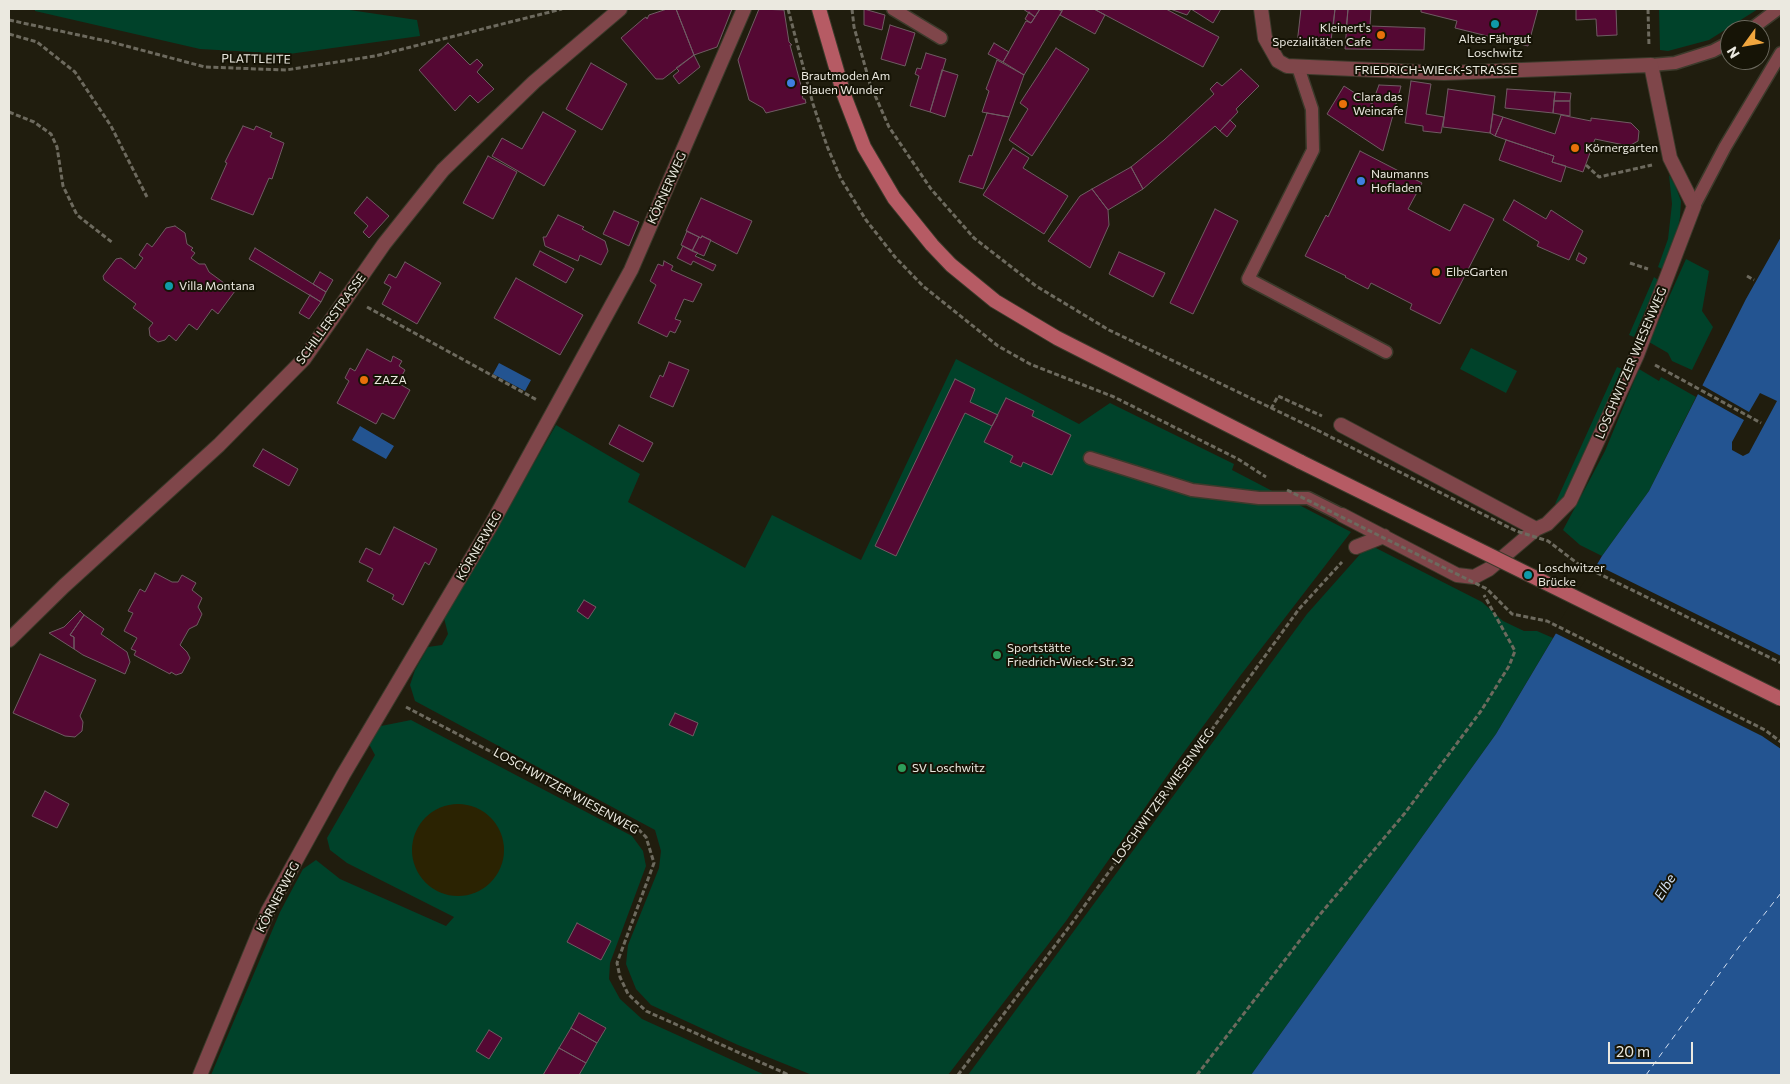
<!DOCTYPE html>
<html>
<head>
<meta charset="utf-8">
<style>
  body { margin:0 }
  #map { position:relative; width:1790px; height:1084px; overflow:hidden; background:#201d0e; font-family:Commissioner,sans-serif }
  canvas { display:block }
  .frame { position:absolute; inset:0; border:10px solid #ebe9e0; pointer-events:none }
  .north { position:absolute; left:1720px; top:20px; width:50px; height:50px; box-sizing:border-box; background:#161406; border:1px solid #6b695d; border-radius:50%; rotate:238deg; font-size:14px; font-weight:700; line-height:20px; text-align:center; color:#ebe9e0 }
  .north::after { content:''; display:block; margin:auto; width:18px; height:22px; background:#f0a63e; clip-path:polygon(50% 0,100% 100%,50% 72%,0 100%) }
  .scale { position:absolute; left:1608px; top:1042px; width:85px; height:22px; box-sizing:border-box; border:2px solid #ebe9e0; border-top:0; padding-left:6px; font-size:15px; line-height:18px; white-space:nowrap; color:#ebe9e0; -webkit-text-stroke:4px #161406; paint-order:stroke }
</style>
</head>
<body>
<div id="map">
<canvas width="1790" height="1084"></canvas>
<div class="frame"></div>
<div class="north">N</div>
<div class="scale">20 m</div>
</div>
<script>
const g = document.querySelector('canvas').getContext('2d');
g.lineJoin = 'round';
function fillPath(path, color) {
  g.fillStyle = color;
  g.fill(path, 'evenodd');
}
function poly(rows) {
  const path = new Path2D();
  for (const r of rows) {
    if (r.length === 3) {
      path.moveTo(r[0] + r[2], r[1]);
      path.arc(r[0], r[1], r[2], 0, 2 * Math.PI);
      continue;
    }
    path.moveTo(r[0], r[1]);
    for (let i = 2; i < r.length; i += 2) path.lineTo(r[i], r[i + 1]);
  }
  return path;
}
function strokePath(path, color, width, dash) {
  g.strokeStyle = color;
  g.lineWidth = width;
  g.lineCap = dash ? 'butt' : 'round';
  g.setLineDash(dash || []);
  g.stroke(path);
}
function label(font, color, halo, rows, align = 'center') {
  g.font = font + ' Commissioner,sans-serif';
  g.lineWidth = 4;
  g.setLineDash([]);
  g.textBaseline = 'middle';
  g.strokeStyle = halo;
  g.fillStyle = color;
  for (const [text, x, y, turn = 0] of rows) {
    g.save();
    g.translate(x, y);
    g.rotate((+turn || 0) * Math.PI / 180);
    g.textAlign = isNaN(turn) ? turn : align;
    if (halo) g.strokeText(text, 0, 0);
    g.fillText(text, 0, 0);
    g.restore();
  }
}
const green = poly([
  [35,9,343,9,417,20,420,36,289,54,200,49,35,11],
  [1659,9,1758,9,1709,40,1668,51,1660,50],
  [1669,175,1675,185,1681,201,1680,217,1677,232,1662,269,1658,267,1668,239,1672,204],
  [1686,259,1709,271,1702,311,1713,327,1692,370,1672,361,1668,353,1649,342],
  [1654,277,1658,280,1634,337,1629,335],
  [1471,348,1517,371,1506,393,1460,369],
  [956,359,1079,424,1110,403,1234,464,1232,470,1351,532,1240,676,1176,763,1066,921,948,1075,812,1075,738,1045,651,1005,636,989,626,964,628,945,659,868,661,851,655,830,415,701,410,685,415,670,428,647,442,645,448,634,444,618,556,425,640,474,628,502,745,568,772,515,861,560],
  [1617,367,1622,369,1565,497,1559,503,1555,504],
  [1639,369,1659,381,1661,377,1696,397,1649,491,1602,556,1580,545,1563,530,1605,451],
  [1372,546,1482,602,1503,621,1524,631,1537,631,1553,638,1496,734,1251,1075,968,1075,1307,614,1362,552],
  [411,720,632,836,643,851,646,866,610,963,609,979,620,999,642,1019,765,1075,211,1075,280,912,303,869,316,860,340,879,446,926,454,917,347,863,330,850,327,838,375,755,369,744,381,726]
]);
const sand = poly([
  [458,850,46]
]);
const water = poly([
  [1781,237,1781,1075,1251,1075,1496,734,1602,556,1649,491,1746,299],
  [499,363,531,380,525,391,493,374],
  [360,426,394,446,386,459,352,440]
]);
const pier = poly([
  [1700,384,1749,412,1760,393,1777,401,1749,453,1743,456,1732,450,1732,442,1744,420,1696,393],
  [1595,564,1781,656,1781,749,1762,736,1553,632]
]);
const ferry = poly([
  [1646,1075,1744,940,1781,893]
]);
const building = poly([
  [667,9,676,9,694,55,663,79,656,79,621,38,643,19,646,17,647,19,649,15,667,9],
  [676,9,732,9,717,47,694,55,676,9],
  [759,9,784,10,789,42,792,45,790,45,802,89,801,89,803,99,805,99,806,103,766,113,763,108,749,100,738,60,759,9],
  [864,9,885,15,882,30,864,25,864,9],
  [1023,9,1040,9,1035,17,1023,9],
  [1040,9,1057,9,1062,11,1024,75,1003,62,1026,21,1031,23,1040,9],
  [1063,9,1094,9,1105,15,1095,34,1060,15,1063,9],
  [1094,9,1166,9,1219,37,1203,67,1094,9],
  [1170,9,1191,9,1187,15,1170,9],
  [1191,9,1221,9,1213,23,1191,9],
  [1301,9,1335,9,1330,48,1297,44,1301,9],
  [1335,9,1348,9,1346,30,1333,29,1335,9],
  [1348,9,1371,9,1370,26,1425,28,1424,50,1345,49,1348,9],
  [1421,9,1538,9,1528,46,1455,28,1457,21,1421,12,1421,9],
  [1576,9,1616,9,1617,35,1597,36,1596,19,1576,20,1576,9],
  [1029,12,1035,17,1031,23,1025,19,1029,12],
  [890,25,915,33,905,66,881,59,890,25],
  [448,43,470,65,477,59,483,65,477,72,494,89,478,103,470,95,455,111,419,70,448,43],
  [994,43,1009,52,1003,62,988,54,994,43],
  [1056,48,1089,69,1032,156,1009,140,1028,109,1020,103,1056,48],
  [926,53,946,59,930,112,910,106,919,76,915,74,917,68,921,69,926,53],
  [694,55,700,67,679,84,673,76,679,71,676,68,694,55],
  [997,60,1024,75,1009,117,982,112,989,91,986,89,997,60],
  [591,63,627,84,602,130,566,109,591,63],
  [1241,69,1259,86,1236,109,1238,112,1220,131,1215,126,1143,189,1131,167,1164,140,1214,94,1210,89,1217,82,1222,86,1241,69],
  [942,70,958,75,945,117,930,112,942,70],
  [1411,81,1431,84,1426,114,1444,117,1441,133,1423,131,1423,126,1405,123,1411,81],
  [1379,85,1401,86,1383,151,1327,114,1344,86,1372,104,1379,85],
  [1448,89,1495,96,1490,133,1443,127,1448,89],
  [1507,89,1555,92,1553,113,1505,108,1507,89],
  [1555,92,1571,93,1570,101,1554,101,1555,92],
  [1554,101,1570,101,1570,116,1553,113,1554,101],
  [543,112,576,131,544,186,492,156,502,138,522,149,543,112],
  [987,113,1009,117,983,189,959,182,969,155,972,156,987,113],
  [1493,114,1503,117,1495,136,1490,133,1493,114],
  [1561,115,1591,121,1591,118,1631,123,1639,131,1638,141,1629,146,1595,139,1583,172,1552,162,1554,156,1495,136,1503,117,1555,134,1561,115],
  [1230,120,1236,126,1227,137,1220,131,1230,120],
  [243,126,254,130,256,126,272,133,270,137,284,143,272,179,269,178,253,215,211,199,227,163,225,162,243,126],
  [1506,140,1554,156,1552,162,1566,166,1561,182,1499,160,1506,140],
  [1013,148,1029,158,1023,168,1068,196,1044,234,983,195,1013,148],
  [1360,151,1422,183,1408,209,1450,231,1464,204,1494,219,1440,324,1410,309,1412,304,1371,283,1368,289,1345,277,1346,276,1305,256,1326,215,1328,217,1360,151],
  [488,156,517,172,493,219,463,203,488,156],
  [1131,167,1143,189,1108,210,1092,189,1131,167],
  [1092,189,1108,210,1109,225,1090,268,1048,241,1080,196,1092,189],
  [367,197,389,216,369,238,363,232,368,226,354,213,367,197],
  [701,198,752,221,737,254,702,236,701,238,686,231,701,198],
  [1514,200,1546,219,1551,210,1583,231,1569,260,1537,246,1539,242,1503,220,1514,200],
  [1215,209,1238,221,1193,314,1170,303,1215,209],
  [614,211,639,222,629,246,603,234,614,211],
  [558,215,584,227,582,229,605,241,608,251,601,265,580,255,578,261,545,246,543,237,546,237,558,215],
  [175,226,185,233,187,244,193,248,191,250,195,253,191,258,199,264,205,264,209,272,235,291,218,314,212,309,197,330,189,324,176,341,169,335,165,340,158,342,150,336,149,328,153,323,133,308,136,304,104,280,103,276,116,259,121,258,135,269,143,258,139,255,147,243,152,247,166,228,175,226],
  [687,231,699,237,692,251,681,245,687,231],
  [702,236,711,240,704,256,692,251,699,237,701,238,702,236],
  [683,246,698,253,695,256,716,265,713,271,693,261,691,265,677,258,683,246],
  [255,248,326,292,321,302,249,259,255,248],
  [540,251,574,269,566,283,533,265,540,251],
  [1119,252,1165,273,1153,297,1109,274,1119,252],
  [1579,253,1587,258,1584,264,1576,260,1579,253],
  [664,261,673,266,671,270,702,284,693,302,684,299,675,319,681,321,675,333,670,331,667,337,638,323,656,285,650,281,658,264,663,266,664,261],
  [405,262,441,283,417,324,382,304,391,287,384,283,389,274,396,278,405,262],
  [320,272,333,280,326,292,313,284,320,272],
  [516,278,583,315,560,355,494,318,516,278],
  [310,295,321,302,309,319,299,313,310,295],
  [367,349,391,362,393,356,402,361,399,366,405,370,398,383,410,390,394,419,382,413,376,424,337,403,349,381,345,378,350,368,355,371,367,349],
  [669,362,689,370,673,407,650,397,660,375,663,377,669,362],
  [955,379,975,389,970,402,998,415,992,426,965,413,896,556,875,546,955,379],
  [1006,398,1034,411,1032,416,1071,435,1052,475,1023,462,1021,467,1010,462,1013,456,984,442,1006,398],
  [619,425,653,443,643,462,609,444,619,425],
  [263,449,298,469,289,486,253,466,263,449],
  [394,527,437,549,429,565,425,562,403,605,392,599,394,595,367,581,373,569,359,562,366,548,380,555,394,527],
  [155,573,172,582,178,582,182,575,196,583,192,590,202,598,198,607,202,614,197,625,189,629,180,645,187,652,190,658,182,673,176,675,171,672,170,674,134,655,136,651,131,649,137,638,124,631,133,613,128,611,140,589,145,592,155,573],
  [584,600,596,607,588,619,577,611,584,600],
  [80,611,84,615,70,635,74,637,74,649,49,633,64,627,80,611],
  [84,615,104,629,101,634,127,652,130,662,125,674,83,655,74,649,74,637,70,635,84,615],
  [40,654,96,680,80,716,83,722,82,731,75,737,65,736,13,713,40,654],
  [675,713,698,723,693,736,669,725,675,713],
  [45,791,69,804,57,828,32,816,45,791],
  [577,923,611,941,601,960,567,942,577,923],
  [579,1013,606,1028,597,1043,571,1028,579,1013],
  [571,1028,597,1043,586,1063,559,1048,571,1028],
  [489,1030,502,1038,489,1059,476,1051,489,1030],
  [559,1048,586,1063,579,1075,543,1075,559,1048]
]);
const path = poly([
  [788,9,813,104,827,146,841,179,866,220,895,257,923,286,998,346,1030,364,1114,397,1238,459,1266,477],
  [852,9,854,27,870,84,889,127,931,189,974,238,1036,286,1109,330,1317,430],
  [1648,9,1649,46],
  [9,20,111,42,205,67,286,70,375,56,562,9],
  [9,34,37,42,75,72,111,126,147,197],
  [9,112,34,122,51,134,57,147,63,186,77,215,113,243],
  [1586,165,1599,177,1652,165],
  [1630,263,1648,269],
  [1747,276,1754,280],
  [367,307,537,400],
  [1655,365,1761,423],
  [1271,409,1278,396,1322,416],
  [406,707,638,829,646,837,654,863,617,963,620,977,628,994,646,1011,789,1075],
  [958,1075,1072,923,1299,609,1342,562],
  [1197,1075,1317,918,1405,813,1481,711,1509,666,1515,651,1484,595]
]);
const service = poly([
  [893,9,941,38],
  [1750,30,1778,9],
  [1651,65,1675,63,1713,51,1730,42],
  [1298,67,1312,109,1313,150,1248,279,1386,352],
  [1694,206,1725,147,1781,53],
  [1090,458,1192,490,1259,498,1308,498,1342,515]
]);
const minor = poly([
  [1261,9,1265,38,1278,61,1287,66,1444,73,1651,65,1670,158,1694,206,1637,355,1570,501,1547,524,1536,529,1489,569,1474,577,1457,575,1342,515],
  [1341,425,1536,529],
  [1356,547,1384,536],
  [200,1075,268,911,343,775,490,527,631,270,744,9]
]);
const tertiary = poly([
  [9,640,64,586,219,445,304,359,384,244,443,170,534,82,620,9]
]);
const secondary = poly([
  [819,9,844,95,864,147,894,198,932,245,951,265,995,301,1057,338,1301,462]
]);
const pathBridge = poly([
  [1317,430,1516,531,1548,541,1577,563,1781,663],
  [1287,490,1487,589,1512,614,1547,621,1765,730,1781,742]
]);
const secondaryBridge = poly([
  [1301,462,1781,699]
]);
const markers = [
  [1495,24,5,"#0f9aa8"],
  [1381,35,5,"#e8710a"],
  [791,83,5,"#3f7fe0"],
  [1343,104,5,"#e8710a"],
  [1575,148,5,"#e8710a"],
  [1361,181,5,"#3f7fe0"],
  [1436,272,5,"#e8710a"],
  [169,286,5,"#0f9aa8"],
  [364,380,5,"#e8710a"],
  [1528,575,5,"#0f9aa8"],
  [997,655,5,"#2e9e5b"],
  [902,768,5,"#2e9e5b"]
];
const poiNames = [
  ["Kleinert's",1371,28,"right"],
  ["Spezialitäten Cafe",1371,42,"right"],
  ["Altes Fährgut",1495,39,"center"],
  ["Loschwitz",1495,53,"center"],
  ["Brautmoden Am",801,76],
  ["Blauen Wunder",801,90],
  ["Clara das",1353,97],
  ["Weincafe",1353,111],
  ["Körnergarten",1585,148],
  ["Naumanns",1371,174],
  ["Hofladen",1371,188],
  ["ElbeGarten",1446,272],
  ["Villa Montana",179,286],
  ["ZAZA",374,380],
  ["Loschwitzer",1538,568],
  ["Brücke",1538,582],
  ["Sportstätte",1007,648],
  ["Friedrich-Wieck-Str. 32",1007,662],
  ["SV Loschwitz",912,768]
];
const streetNames = [
  ["PLATTLEITE",256,59,1],
  ["FRIEDRICH-WIECK-STRASSE",1436,70],
  ["KÖRNERWEG",667,188,-66],
  ["SCHILLERSTRASSE",331,319,-54],
  ["LOSCHWITZER WIESENWEG",1631,363,-67],
  ["KÖRNERWEG",479,546,-60],
  ["LOSCHWITZER WIESENWEG",566,791,29],
  ["LOSCHWITZER WIESENWEG",1163,796,-54],
  ["KÖRNERWEG",278,897,-62]
];
const waterNames = [
  ["Elbe",1665,887,-58]
];
fillPath(green, '#00422a');
fillPath(sand, '#2b2302');
fillPath(water, '#235491');
fillPath(pier, '#201d0e');
strokePath(ferry, '#d2dff1', 1, [6, 5]);
fillPath(building, '#540833');
strokePath(building, '#6f5c63', 1);
strokePath(service, '#3c3a2b', 15);
strokePath(minor, '#3c3a2b', 16);
strokePath(tertiary, '#3c3a2b', 16);
strokePath(secondary, '#3c3a2b', 16);
strokePath(path, '#6d6a5e', 3, [5, 2.5]);
strokePath(service, '#7f464a', 12);
strokePath(minor, '#7f464a', 14);
strokePath(tertiary, '#7f464a', 14);
strokePath(secondary, '#b65b64', 14);
strokePath(secondaryBridge, '#3c3a2b', 16, []);
strokePath(pathBridge, '#6d6a5e', 3, [5, 2.5]);
strokePath(secondaryBridge, '#b65b64', 14);
for (const [x, y, r, color] of markers) {
  const dot = new Path2D();
  dot.arc(x, y, r, 0, 2 * Math.PI);
  g.fillStyle = color;
  g.fill(dot);
  strokePath(dot, '#161406', 2);
}
label('12px', '#ebe9e0', '#161406', poiNames, 'left');
label('12px', '#ebe9e0', '#161406', streetNames);
label('italic 14px', '#d2dff1', '#161406', waterNames);
</script>
</body>
</html>
